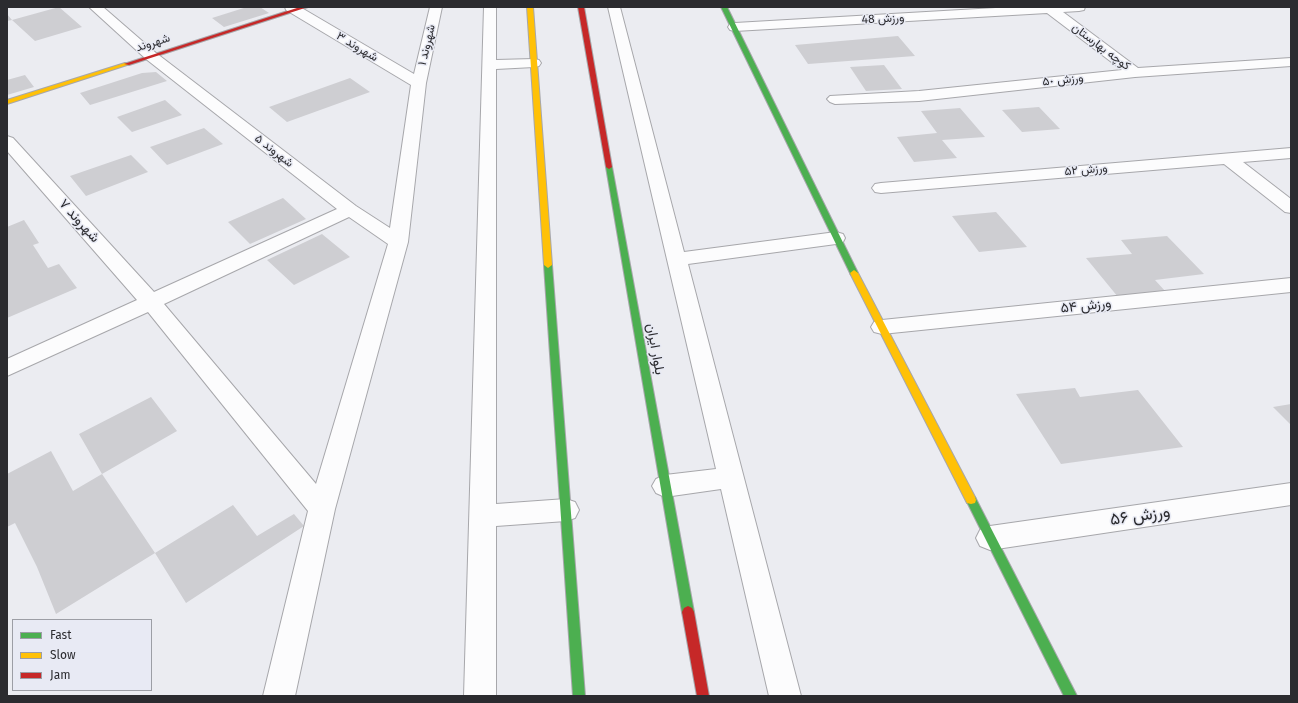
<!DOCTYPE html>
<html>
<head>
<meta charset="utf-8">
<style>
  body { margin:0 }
  #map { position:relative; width:1298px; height:703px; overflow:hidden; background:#ebecf1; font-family:"Fira Sans",sans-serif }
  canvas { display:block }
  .frame { position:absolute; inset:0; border:8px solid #2b2b2f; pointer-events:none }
  .legend { position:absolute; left:12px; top:619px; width:140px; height:72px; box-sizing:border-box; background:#e8eaf4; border:1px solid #9c9ea5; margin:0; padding:5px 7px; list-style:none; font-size:12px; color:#2b2b2f }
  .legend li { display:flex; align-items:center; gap:8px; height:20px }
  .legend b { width:20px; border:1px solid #9c9ea5 }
</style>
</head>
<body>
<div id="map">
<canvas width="1298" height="703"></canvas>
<div class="frame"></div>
<ul class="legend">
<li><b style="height:5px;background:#4caf50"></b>Fast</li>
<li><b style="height:5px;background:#ffc107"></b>Slow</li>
<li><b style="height:5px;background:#c62828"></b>Jam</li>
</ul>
</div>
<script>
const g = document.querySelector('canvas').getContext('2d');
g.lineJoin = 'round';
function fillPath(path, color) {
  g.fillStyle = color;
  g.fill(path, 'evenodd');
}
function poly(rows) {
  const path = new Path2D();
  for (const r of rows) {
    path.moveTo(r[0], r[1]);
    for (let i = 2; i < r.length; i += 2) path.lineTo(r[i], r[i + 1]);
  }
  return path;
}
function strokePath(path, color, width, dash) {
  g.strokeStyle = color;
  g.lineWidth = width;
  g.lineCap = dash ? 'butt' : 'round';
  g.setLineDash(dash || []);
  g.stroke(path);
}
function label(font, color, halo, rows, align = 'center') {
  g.font = font + ' "Fira Sans",Vazirmatn,sans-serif';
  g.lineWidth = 3;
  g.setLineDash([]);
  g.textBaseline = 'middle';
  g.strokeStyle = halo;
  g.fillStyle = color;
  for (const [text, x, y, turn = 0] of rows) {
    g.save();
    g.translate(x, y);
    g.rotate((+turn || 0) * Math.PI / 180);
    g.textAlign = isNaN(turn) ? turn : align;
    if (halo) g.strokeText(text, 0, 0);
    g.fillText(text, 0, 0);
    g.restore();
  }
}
const building = poly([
  [59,7,82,27,35,41,12,20,7,21,7,14,12,20],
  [247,7,260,7,269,13,224,27,212,18],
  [898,36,915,56,808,64,795,45],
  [884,65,902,89,866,91,850,67],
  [156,72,167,81,90,105,80,93,142,73],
  [25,75,34,87,7,95,7,80],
  [350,78,370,92,287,122,269,107],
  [165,100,182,115,132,132,117,117],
  [1039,107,1060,129,1022,132,1002,110],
  [960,108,985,137,942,140,957,158,914,162,897,137,937,133,921,111],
  [204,128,223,144,167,165,150,147],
  [131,155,148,172,86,196,70,176],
  [283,198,306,219,250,244,228,222],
  [996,212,1027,247,979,252,952,216],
  [24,220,39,243,33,245,48,268,59,264,77,288,7,318,7,227],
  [322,234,350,257,294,285,267,260],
  [1167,236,1204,274,1155,280,1166,292,1118,297,1086,258,1132,254,1121,240],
  [1075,388,1080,397,1138,390,1183,447,1061,464,1016,394],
  [151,397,177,431,102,474,79,434],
  [1291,404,1291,425,1273,407],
  [51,451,73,491,102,474,155,553,56,614,37,567,15,523,7,527,7,474],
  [233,505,257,536,294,514,304,526,186,603,155,553]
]);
const street = poly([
  [89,7,103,7,156,53,356,206,390,228,411,85,286,10,285,7,300,7,414,74,430,7,442,7,426,83,408,242,335,509,295,696,263,696,308,511,148,312,7,376,7,359,137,300,7,151,7,136,13,138,154,292,337,209,146,59,89,7],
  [349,217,388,244,316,484,164,304,349,217],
  [484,7,496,7,496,60,534,59,539,60,541,63,539,66,534,67,496,69,496,504,566,499,575,502,579,510,575,518,566,521,496,526,496,696,464,696,484,7],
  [608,7,620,7,684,252,836,232,843,234,845,238,843,242,836,244,688,264,801,696,769,696,721,489,665,497,656,493,652,486,656,479,665,475,716,469,608,7],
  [1013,7,1085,7,1084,10,1079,11,1063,12,1138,68,1291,58,1291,66,1135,77,919,101,835,104,830,102,827,99,830,96,919,91,1122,70,1047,13,735,31,730,30,728,27,730,24,735,23,1013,7],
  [1291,148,1291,158,1243,162,1291,199,1291,213,1285,212,1224,164,881,193,875,192,872,188,875,184,881,183,1291,148],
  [1291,278,1291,292,882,334,874,332,871,327,874,322,882,320,1291,278],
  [1291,483,1291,505,990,550,980,546,976,538,980,530,990,526,1291,483]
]);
const fast = poly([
  [721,7,727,7,858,273,857,275,851,275,850,273,721,7],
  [609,165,612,167,694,612,692,616,688,618,684,616,682,612,606,167,609,165],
  [548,262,552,265,585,696,573,696,544,265,548,262],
  [971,496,975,497,1077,696,1064,696,966,500,967,497,971,496]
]);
const slow = poly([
  [527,7,533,7,552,265,548,268,544,265,527,7],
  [125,63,130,64,7,104,7,100,125,63],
  [854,270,858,273,975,497,976,500,975,503,971,504,967,503,850,273,854,270]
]);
const jam = poly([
  [300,7,308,7,129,65,124,64,300,7],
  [578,7,584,7,612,167,609,169,606,167,578,7],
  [688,606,692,608,694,612,709,696,697,696,682,612,684,608,688,606]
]);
const farStreetnames = [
  ["ورزش 48",883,19,-3],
  ["شهروند",153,43,-18],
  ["شهروند ۱",427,45,-77],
  ["شهروند ۳",357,47,31],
  ["کوچه بهارستان",1101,47,37],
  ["ورزش ۵٠",1063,80,-6],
  ["شهروند ۵",274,151,38],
  ["ورزش ۵٢",1086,170,-5]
];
const streetNames = [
  ["شهروند ۷",79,221,48],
  ["ورزش ۵۴",1086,306,-6],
  ["بلوار ایران",655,349,80]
];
const nearStreetnames = [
  ["ورزش ۵۶",1140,516,-8]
];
fillPath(building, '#ceced2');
strokePath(street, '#a7a7ab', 2);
strokePath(fast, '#a7a7ab', 2);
strokePath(slow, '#a7a7ab', 2);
strokePath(jam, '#a7a7ab', 2);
fillPath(street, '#fcfcfd');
fillPath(fast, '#4caf50');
fillPath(slow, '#ffc107');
fillPath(jam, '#c62828');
label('12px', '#2b2b2f', '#e8eaf4', farStreetnames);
label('14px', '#2b2b2f', '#e8eaf4', streetNames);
label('17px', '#2b2b2f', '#e8eaf4', nearStreetnames);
</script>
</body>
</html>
